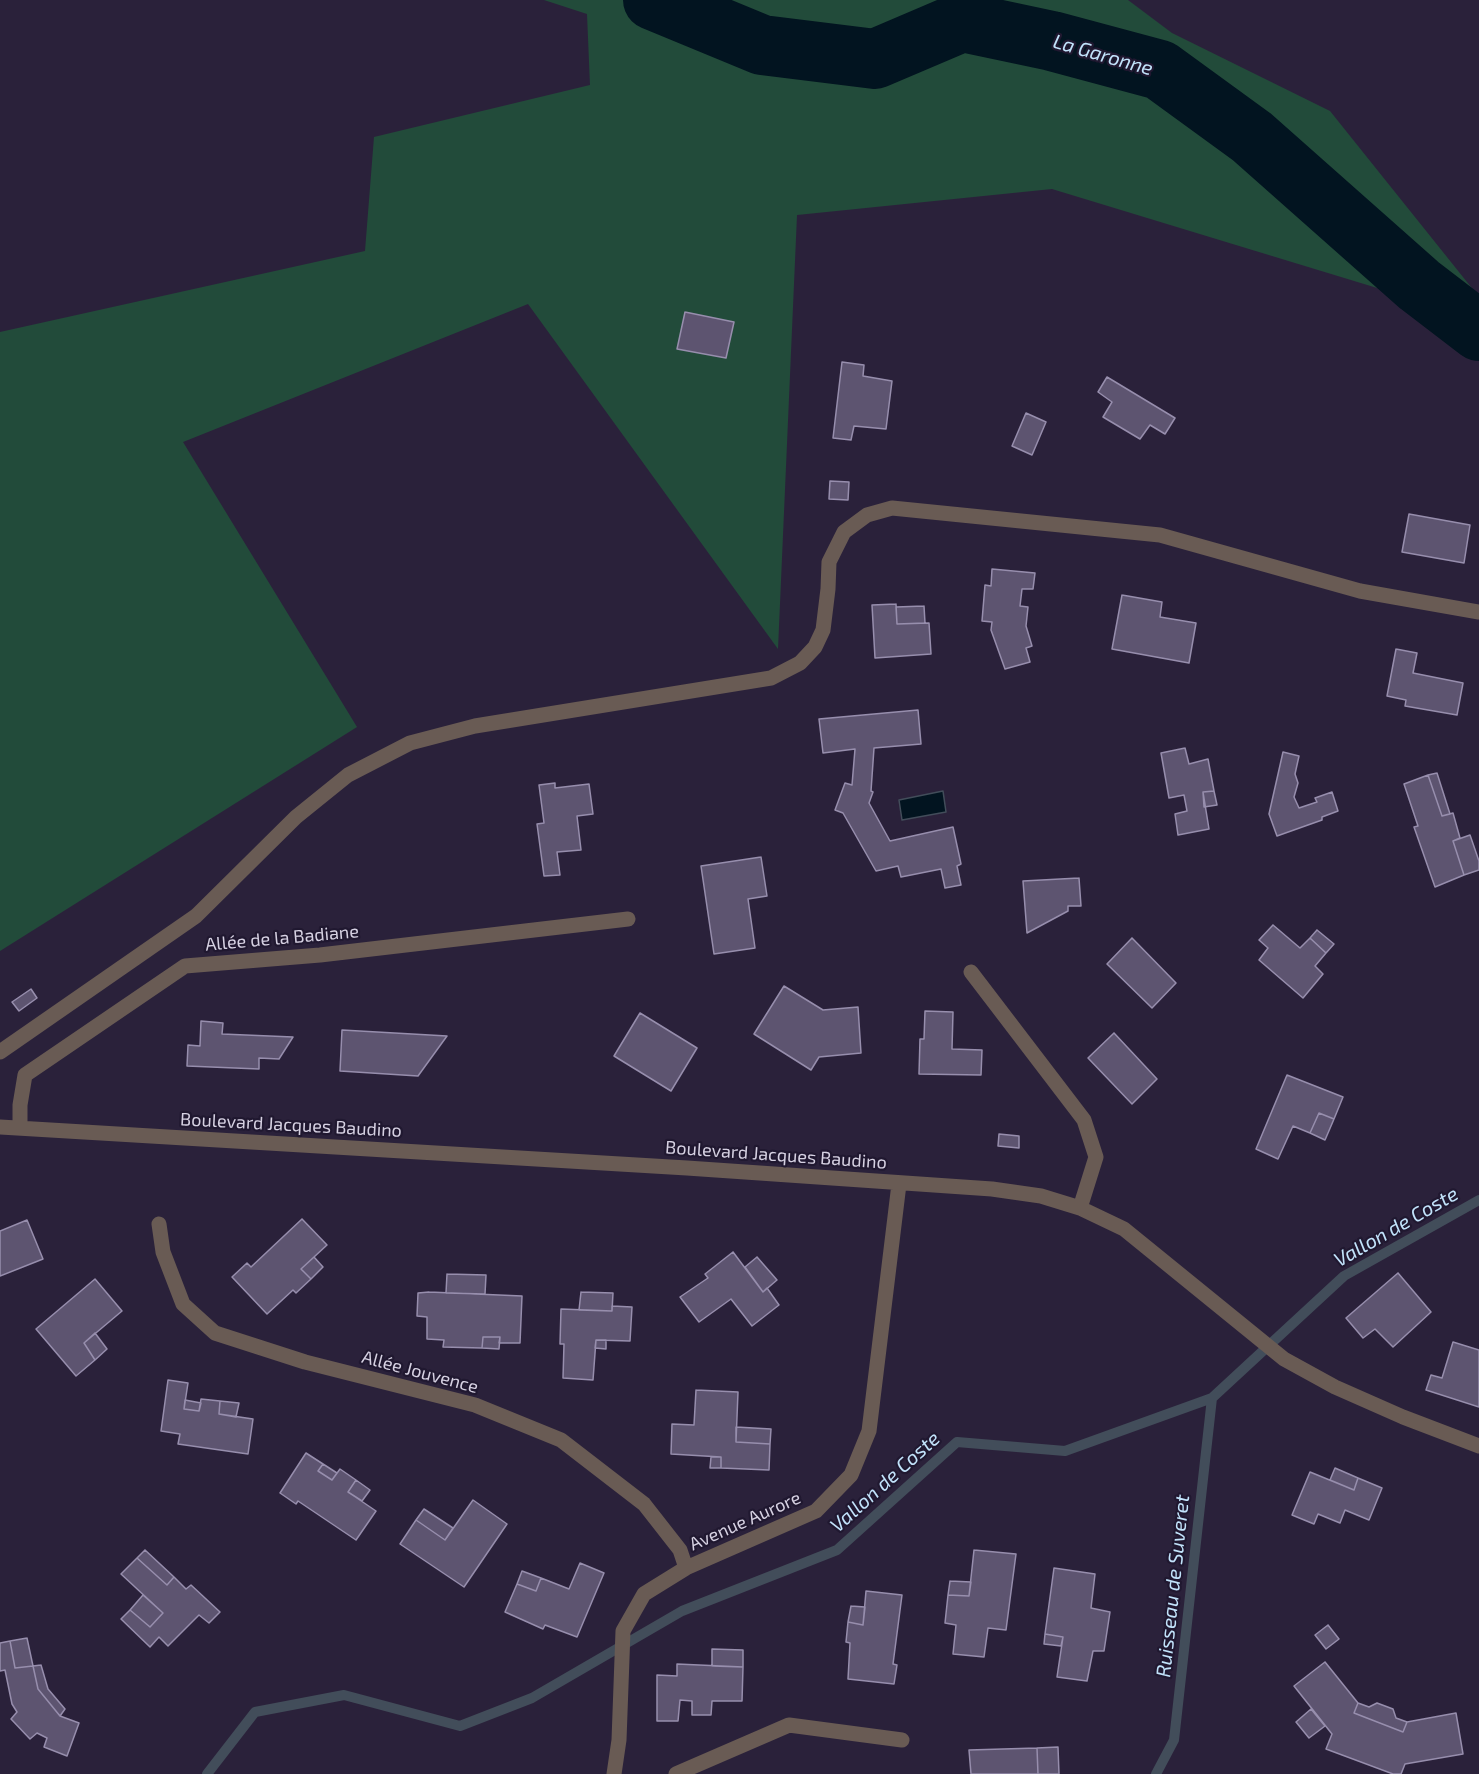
<!DOCTYPE html>
<html>
<head>
<meta charset="utf-8">
<style>
  body { margin:0 }
  canvas { display:block; background:#2a213a }
</style>
</head>
<body>
<canvas width="1479" height="1774"></canvas>
<script>
const g = document.querySelector('canvas').getContext('2d');
g.lineJoin = 'round';
function fillPath(path, color) {
  g.fillStyle = color;
  g.fill(path, 'evenodd');
}
function poly(rows) {
  const path = new Path2D();
  for (const r of rows) {
    path.moveTo(r[0], r[1]);
    for (let i = 2; i < r.length; i += 2) path.lineTo(r[i], r[i + 1]);
  }
  return path;
}
function strokePath(path, color, width, dash) {
  g.strokeStyle = color;
  g.lineWidth = width;
  g.lineCap = dash ? 'butt' : 'round';
  g.setLineDash(dash || []);
  g.stroke(path);
}
function label(font, color, halo, rows, align = 'center') {
  g.font = font + ' "Exo 2",sans-serif';
  g.lineWidth = 4.5;
  g.setLineDash([]);
  g.textBaseline = 'middle';
  g.strokeStyle = halo;
  g.fillStyle = color;
  for (const [text, x, y, turn = 0] of rows) {
    g.save();
    g.translate(x, y);
    g.rotate((+turn || 0) * Math.PI / 180);
    g.textAlign = isNaN(turn) ? turn : align;
    if (halo) g.strokeText(text, 0, 0);
    g.fillText(text, 0, 0);
    g.restore();
  }
}
const green = poly([
  [544,0,1128,0,1172,33,1330,111,1479,297,1479,319,1052,189,797,215,778,649,528,304,183,442,357,727,0,951,0,332,365,251,374,137,590,85,587,14]
]);
const water = poly([
  [943,791,946,812,902,820,899,800,943,791]
]);
const stream = poly([
  [207,1774,255,1712,344,1695,460,1726,532,1698,682,1611,837,1550,957,1442,1065,1451,1212,1398,1344,1276,1479,1200],
  [1156,1774,1174,1740,1212,1398]
]);
const river = poly([
  [653,0,762,45,875,59,962,22,1052,41,1160,70,1252,137,1419,285,1479,331]
]);
const building = poly([
  [685,312,734,322,726,358,677,349,685,312],
  [842,362,864,365,863,376,892,381,886,429,854,426,851,440,833,438,842,362],
  [1107,377,1175,418,1165,434,1150,425,1140,439,1103,417,1112,402,1098,392,1107,377],
  [1026,413,1046,422,1032,455,1012,446,1026,413],
  [830,481,849,482,848,500,829,499,830,481],
  [1409,514,1470,525,1464,563,1402,552,1409,514],
  [992,569,1035,573,1033,589,1022,589,1020,606,1028,607,1026,626,1032,646,1026,648,1030,662,1005,669,991,630,992,622,982,621,985,585,991,586,992,569],
  [1122,595,1162,602,1160,617,1196,623,1189,663,1112,649,1122,595],
  [896,604,897,624,929,623,931,654,875,658,872,605,896,604],
  [924,606,925,623,897,624,896,607,924,606],
  [1396,649,1417,653,1413,673,1463,683,1457,715,1405,706,1406,700,1387,696,1396,649],
  [918,710,921,744,874,748,871,791,873,792,869,803,890,841,953,827,961,864,957,866,961,885,945,888,941,869,901,877,898,866,876,871,843,813,835,810,845,783,852,785,855,749,823,753,819,719,918,710],
  [1185,748,1189,764,1208,759,1214,791,1203,792,1209,829,1178,835,1175,814,1187,811,1184,795,1169,798,1161,753,1185,748],
  [1283,752,1299,756,1295,774,1298,783,1294,797,1299,808,1317,802,1315,798,1332,792,1338,811,1322,817,1322,820,1277,836,1269,814,1283,752],
  [1437,773,1450,814,1442,816,1428,775,1437,773],
  [1428,775,1442,816,1453,813,1460,838,1453,841,1464,875,1435,887,1414,827,1418,826,1404,784,1428,775],
  [555,783,555,788,589,784,593,814,577,816,581,850,557,852,560,875,544,876,537,824,544,823,539,785,555,783],
  [1214,791,1217,805,1204,807,1203,792,1214,791],
  [1470,835,1479,861,1479,870,1464,875,1453,841,1470,835],
  [761,857,767,896,748,899,755,948,714,954,701,866,761,857],
  [1079,878,1081,906,1068,906,1068,911,1027,933,1023,881,1079,878],
  [1273,925,1300,948,1310,938,1326,953,1315,966,1323,974,1303,998,1259,960,1268,948,1259,940,1273,925],
  [1317,930,1334,944,1326,953,1310,938,1317,930],
  [1132,938,1176,983,1152,1008,1107,964,1132,938],
  [784,986,823,1010,858,1007,861,1053,819,1057,811,1070,754,1034,784,986],
  [31,989,37,998,19,1011,12,1002,31,989],
  [925,1011,953,1012,952,1049,982,1050,981,1075,919,1074,920,1039,924,1039,925,1011],
  [640,1013,697,1048,671,1091,614,1056,640,1013],
  [201,1021,223,1023,222,1034,293,1037,279,1059,259,1058,259,1069,187,1066,188,1045,200,1046,201,1021],
  [342,1030,447,1036,418,1076,340,1071,342,1030],
  [1114,1033,1157,1079,1132,1104,1088,1058,1114,1033],
  [1287,1075,1343,1097,1334,1119,1319,1113,1310,1133,1293,1126,1278,1159,1256,1149,1287,1075],
  [1319,1113,1334,1119,1325,1140,1310,1133,1319,1113],
  [999,1134,1019,1136,1019,1148,998,1146,999,1134],
  [302,1219,327,1245,301,1269,311,1279,296,1293,293,1290,267,1314,232,1277,247,1263,251,1267,302,1219],
  [27,1220,43,1259,0,1276,0,1231,27,1220],
  [733,1252,763,1292,767,1288,779,1305,752,1326,731,1299,699,1322,680,1297,708,1278,705,1274,733,1252],
  [314,1257,323,1267,311,1279,301,1269,314,1257],
  [757,1257,777,1280,763,1292,745,1267,757,1257],
  [1398,1273,1431,1312,1393,1347,1375,1329,1363,1338,1346,1318,1398,1273],
  [447,1274,486,1275,485,1294,446,1293,447,1274],
  [95,1279,122,1311,84,1343,95,1360,76,1376,36,1329,95,1279],
  [429,1292,522,1296,520,1343,499,1343,500,1337,483,1337,482,1348,443,1347,444,1340,427,1339,427,1317,417,1316,418,1293,429,1292],
  [581,1292,613,1293,612,1311,579,1310,581,1292],
  [612,1306,632,1307,630,1341,596,1340,593,1380,563,1378,564,1344,560,1344,561,1309,612,1311,612,1306],
  [95,1333,107,1349,95,1360,84,1343,95,1333],
  [483,1337,500,1337,499,1349,482,1348,483,1337],
  [596,1340,606,1340,606,1349,595,1348,596,1340],
  [1453,1342,1479,1350,1479,1407,1426,1390,1431,1375,1442,1378,1453,1342],
  [168,1380,188,1383,184,1409,199,1411,201,1399,220,1401,219,1414,253,1419,248,1454,178,1444,180,1434,161,1431,168,1380],
  [696,1390,738,1392,736,1442,770,1444,769,1470,721,1468,721,1457,671,1454,672,1424,694,1425,696,1390],
  [185,1400,201,1403,199,1411,184,1409,185,1400],
  [220,1401,239,1403,236,1417,219,1414,220,1401],
  [736,1427,771,1429,770,1444,736,1442,736,1427],
  [306,1453,323,1464,318,1471,332,1480,340,1469,356,1480,348,1492,376,1511,356,1540,298,1501,296,1504,280,1493,306,1453],
  [711,1457,721,1457,721,1468,710,1468,711,1457],
  [323,1464,337,1473,332,1480,318,1471,323,1464],
  [1335,1468,1358,1478,1354,1490,1330,1480,1335,1468],
  [1310,1472,1354,1490,1358,1478,1382,1488,1369,1520,1345,1510,1340,1523,1318,1514,1314,1524,1292,1515,1310,1472],
  [356,1480,370,1490,362,1501,348,1492,356,1480],
  [473,1500,507,1524,464,1587,400,1544,416,1520,445,1540,473,1500],
  [424,1509,453,1528,445,1540,416,1520,424,1509],
  [145,1550,174,1577,167,1585,137,1558,145,1550],
  [974,1550,1016,1554,1006,1630,988,1628,984,1657,953,1654,956,1625,945,1623,948,1595,969,1596,974,1550],
  [137,1558,167,1585,174,1577,186,1589,191,1585,220,1612,209,1623,199,1615,168,1646,159,1637,150,1647,121,1619,130,1610,150,1627,163,1613,121,1574,137,1558],
  [580,1563,604,1573,577,1637,545,1625,543,1629,505,1612,517,1584,536,1591,541,1578,569,1589,580,1563],
  [1054,1568,1095,1574,1091,1608,1110,1612,1104,1651,1093,1651,1087,1681,1057,1677,1063,1637,1045,1634,1054,1568],
  [522,1571,541,1578,536,1591,517,1584,522,1571],
  [950,1581,971,1582,969,1596,948,1595,950,1581],
  [866,1591,902,1595,893,1664,897,1665,894,1684,848,1679,850,1643,846,1642,848,1622,863,1625,866,1591],
  [143,1595,163,1613,150,1627,130,1610,143,1595],
  [851,1606,865,1607,863,1625,848,1622,851,1606],
  [1328,1625,1339,1639,1326,1649,1315,1635,1328,1625],
  [1045,1634,1063,1637,1061,1646,1044,1644,1045,1634],
  [27,1638,33,1666,15,1668,10,1641,27,1638],
  [10,1641,15,1668,33,1666,38,1689,60,1716,79,1723,67,1756,44,1747,47,1738,37,1733,30,1739,11,1719,17,1712,12,1704,5,1670,0,1671,0,1643,10,1641],
  [712,1649,743,1650,743,1667,712,1666,712,1649],
  [1325,1662,1358,1703,1354,1713,1403,1732,1407,1722,1456,1713,1463,1754,1405,1764,1401,1774,1393,1774,1326,1749,1332,1734,1294,1686,1325,1662],
  [677,1664,743,1667,742,1701,712,1701,711,1715,692,1715,692,1701,680,1700,678,1721,657,1721,657,1675,677,1676,677,1664],
  [41,1665,48,1689,65,1709,60,1716,38,1689,33,1666,41,1665],
  [1358,1703,1369,1707,1377,1703,1393,1709,1396,1718,1407,1722,1403,1732,1354,1713,1358,1703],
  [1311,1709,1325,1726,1309,1738,1296,1722,1311,1709],
  [1058,1747,1059,1774,1038,1774,1037,1748,1058,1747],
  [1037,1748,1038,1774,971,1774,969,1750,1037,1748]
]);
const minor = poly([
  [971,972,1084,1120,1096,1157,1080,1208],
  [0,1052,196,916,296,817,348,775,410,743,475,726,771,678,800,663,815,647,823,630,828,589,829,562,844,532,867,515,892,508,1160,535,1360,591,1479,612],
  [0,1127,687,1168,992,1189,1041,1196,1080,1208,1124,1229,1284,1359,1335,1387,1403,1417,1479,1446],
  [20,1128,20,1105,25,1075,185,966,320,955,628,919],
  [159,1224,163,1252,183,1304,215,1333,305,1362,475,1405,561,1440,644,1504,680,1550,686,1568],
  [614,1774,619,1740,623,1631,644,1594,686,1568,816,1511,851,1475,869,1431,899,1184],
  [676,1774,789,1725,902,1740]
]);
const streetNames = [
  ["Allée de la Badiane",282,938,-5],
  ["Boulevard Jacques Baudino",291,1125,3],
  ["Boulevard Jacques Baudino",776,1155,4],
  ["Allée Jouvence",420,1372,15],
  ["Avenue Aurore",745,1521,-24]
];
const waterNames = [
  ["La Garonne",1103,55,16],
  ["Vallon de Coste",1396,1227,-30],
  ["Vallon de Coste",885,1482,-42],
  ["Ruisseau de Suveret",1173,1586,-84]
];
fillPath(green, '#224b3a');
fillPath(water, '#021420');
strokePath(water, '#424d5a', 1.5);
strokePath(stream, '#424d5a', 10);
strokePath(river, '#021420', 60);
fillPath(building, '#5d5470');
strokePath(building, '#978ead', 1.5);
strokePath(minor, '#695b54', 15);
label('18px', '#d6d1e2', '#201830', streetNames);
label('italic 20px', '#c2e3fb', '#201830', waterNames);
</script>
</body>
</html>
